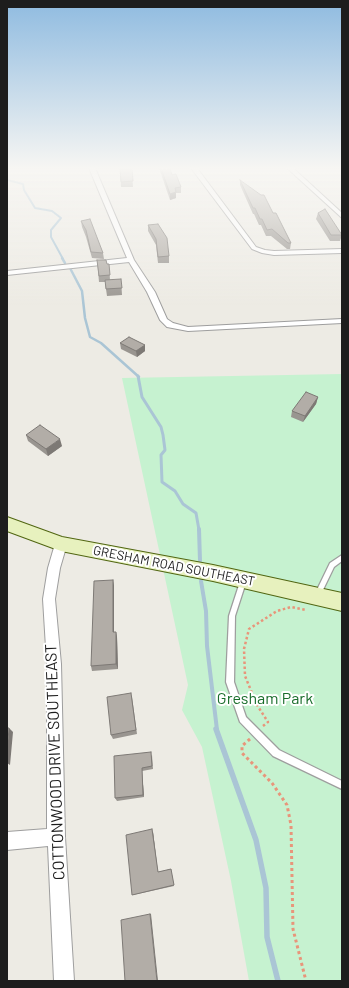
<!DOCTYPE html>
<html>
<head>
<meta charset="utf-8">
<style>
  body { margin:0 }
  #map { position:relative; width:349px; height:988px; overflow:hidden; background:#edebe4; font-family:Barlow,sans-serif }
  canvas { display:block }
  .frame { position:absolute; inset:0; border:8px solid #1d1d1d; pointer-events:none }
</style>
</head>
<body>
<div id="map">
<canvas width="349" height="988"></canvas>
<div class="frame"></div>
</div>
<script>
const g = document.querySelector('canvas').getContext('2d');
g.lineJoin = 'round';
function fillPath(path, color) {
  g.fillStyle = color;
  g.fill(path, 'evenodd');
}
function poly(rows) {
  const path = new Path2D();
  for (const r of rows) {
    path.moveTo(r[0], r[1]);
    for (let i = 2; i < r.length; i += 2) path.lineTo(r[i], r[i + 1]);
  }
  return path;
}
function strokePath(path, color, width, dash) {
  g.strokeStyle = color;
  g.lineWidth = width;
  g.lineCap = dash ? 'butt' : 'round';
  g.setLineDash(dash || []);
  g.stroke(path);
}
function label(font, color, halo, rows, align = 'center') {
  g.font = font + ' Barlow,sans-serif';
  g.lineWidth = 4;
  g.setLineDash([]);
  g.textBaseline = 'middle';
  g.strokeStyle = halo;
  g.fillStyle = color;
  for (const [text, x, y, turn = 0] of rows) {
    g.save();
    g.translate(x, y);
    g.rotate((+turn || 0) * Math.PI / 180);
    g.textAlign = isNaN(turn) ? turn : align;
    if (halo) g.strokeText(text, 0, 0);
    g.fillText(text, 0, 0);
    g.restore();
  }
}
const park = poly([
  [342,374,342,981,249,981,231,881,202,747,182,710,188,685,122,378]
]);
const streamFar4 = poly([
  [7,180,23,184,24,190,35,208,52,211,61,218,51,230,51,237,63,259]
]);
const streamFar3 = poly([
  [62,258,65,263],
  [70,268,82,291,85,318,90,337,101,343,139,377]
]);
const streamFar2 = poly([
  [138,376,142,397,161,427,163,435,165,450,161,455,162,482,175,491,183,504,196,513,199,530]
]);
const streamFar1 = poly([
  [199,529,200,561],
  [201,581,206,611,207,646,217,730]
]);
const stream = poly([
  [216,729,256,840,266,888,267,937,278,981]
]);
const pathFar1 = poly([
  [263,726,268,722,257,705,245,676,244,649,249,629,277,611,291,607,306,610]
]);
const path = poly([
  [250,739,242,746,242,753,272,783,287,805,291,825,293,929,306,981]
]);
const lane = poly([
  [342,555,342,561,334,567,320,596,318,597,316,596,315,594,330,563,342,555],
  [243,579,245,580,246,582,235,616,234,682,246,717,279,750,342,781,342,789,273,756,240,722,226,682,229,616,240,582,241,580,243,579]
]);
const street = poly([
  [89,168,95,168,134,260,155,292,167,319,173,323,188,327,342,319,342,323,188,331,167,327,160,320,147,292,129,262,7,275,7,271,127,258,89,168],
  [191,168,197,168,256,247,265,250,274,251,342,249,342,253,274,255,262,253,252,249,191,168],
  [287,168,293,168,342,213,342,218,287,168],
  [61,539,65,540,67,544,60,568,55,599,61,664,65,837,74,981,54,981,48,846,7,850,7,832,47,829,47,664,43,599,48,568,55,544,57,540,61,539]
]);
const secondary = poly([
  [7,517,62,537,213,565,342,593,342,611,213,581,61,551,7,531,7,517]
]);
const wall = poly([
  [159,168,170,168,172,175,181,187,181,193,176,193,176,198,170,200],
  [120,169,132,169,133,187,121,187],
  [240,180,273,213,291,243,290,249,287,249,271,236,266,236,261,225,259,225,254,214,253,214,240,185],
  [318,213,342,235,340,241,330,241,316,219],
  [81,221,103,253,104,259,92,258,86,237,82,227],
  [148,225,169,256,169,263,158,263,156,245,148,231],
  [97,260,107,264,109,264,110,280,121,279,122,295,107,296,105,282,99,282],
  [120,343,145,345,145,351,137,357,121,349],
  [318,397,316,404,303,422,291,417,292,411],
  [26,435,62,446,48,456,28,441],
  [113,580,114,586,114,632,116,632,117,637,118,669,92,671,91,666],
  [132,697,137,734,113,739,111,735],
  [152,755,153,769,142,771,144,797,117,801,115,798],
  [153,832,158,872,171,869,174,886,133,895,132,895]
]);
const shadedWall = poly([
  [176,192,176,198,170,200,170,194],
  [145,345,145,351,137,357,136,351],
  [318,397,316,404,303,422,305,416],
  [60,439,62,446,48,456,46,449],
  [113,580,114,586,114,638,113,632],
  [116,632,117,637,118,669,116,664],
  [9,728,13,732,10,765,7,763,7,753],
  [142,768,142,771,144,797,143,795],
  [152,829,153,832,158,873,158,872],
  [150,914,151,914,158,981,157,981]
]);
const building = poly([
  [161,168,170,168,172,175,176,174,181,187,175,188,176,192,170,194,161,168],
  [120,169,132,169,133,181,121,182,120,169],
  [240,180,261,195,264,195,273,213,276,213,291,243,288,243,272,229,267,230,262,219,260,219,255,208,253,208,240,180],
  [325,209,342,235,331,235,318,213,325,209],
  [90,219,103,253,91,252,86,230,81,221,90,219],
  [158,224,167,238,169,256,158,257,156,239,148,225,158,224],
  [97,260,106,260,107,264,109,264,110,275,99,276,97,260],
  [121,279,122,288,106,289,105,280,121,279],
  [129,337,145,345,136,351,120,343,129,337],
  [306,392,318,397,305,416,292,411,306,392],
  [40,425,60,439,46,449,26,435,40,425],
  [113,580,113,632,116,632,116,664,91,666,94,581,113,580],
  [131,693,136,730,111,735,107,697,131,693],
  [7,728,9,728,7,753,7,728],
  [151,752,152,766,142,768,143,795,115,798,114,756,151,752],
  [152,829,158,872,171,869,174,885,132,895,126,835,152,829],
  [150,914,157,981,125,981,121,920,150,914]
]);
const streetNames = [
  ["GRESHAM ROAD SOUTHEAST",174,566,11]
];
const nearParknames = [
  ["Gresham Park",265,699]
];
const nearStreetnames = [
  ["COTTONWOOD DRIVE SOUTHEAST",55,762,-92]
];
fillPath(park, '#c6f2d0');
strokePath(streamFar4, '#aac5d5', 2);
strokePath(streamFar3, '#aac5d5', 2.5);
strokePath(streamFar2, '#aac5d5', 3);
strokePath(streamFar1, '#aac5d5', 4);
strokePath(stream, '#aac5d5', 5.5);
strokePath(lane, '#9e9e9e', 2.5);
strokePath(street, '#9e9e9e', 2);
strokePath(secondary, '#516612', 2);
strokePath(pathFar1, '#e8957a', 2.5, [2.5, 2.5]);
strokePath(path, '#e8957a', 3, [3, 3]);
fillPath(lane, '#fff');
fillPath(street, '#fff');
fillPath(secondary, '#e7f1be');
fillPath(wall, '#999590');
fillPath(shadedWall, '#7d7975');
fillPath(building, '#b2ada7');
strokePath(building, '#7d7975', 1);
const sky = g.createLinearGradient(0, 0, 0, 306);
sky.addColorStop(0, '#8fbbe0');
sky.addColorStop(0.55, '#f7f6f3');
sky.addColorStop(1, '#f7f6f300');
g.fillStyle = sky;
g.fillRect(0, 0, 349, 306);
label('13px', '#1d1d1d', '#fff', streetNames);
label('16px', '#196d2b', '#fff', nearParknames);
label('16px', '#1d1d1d', '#fff', nearStreetnames);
</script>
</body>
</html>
